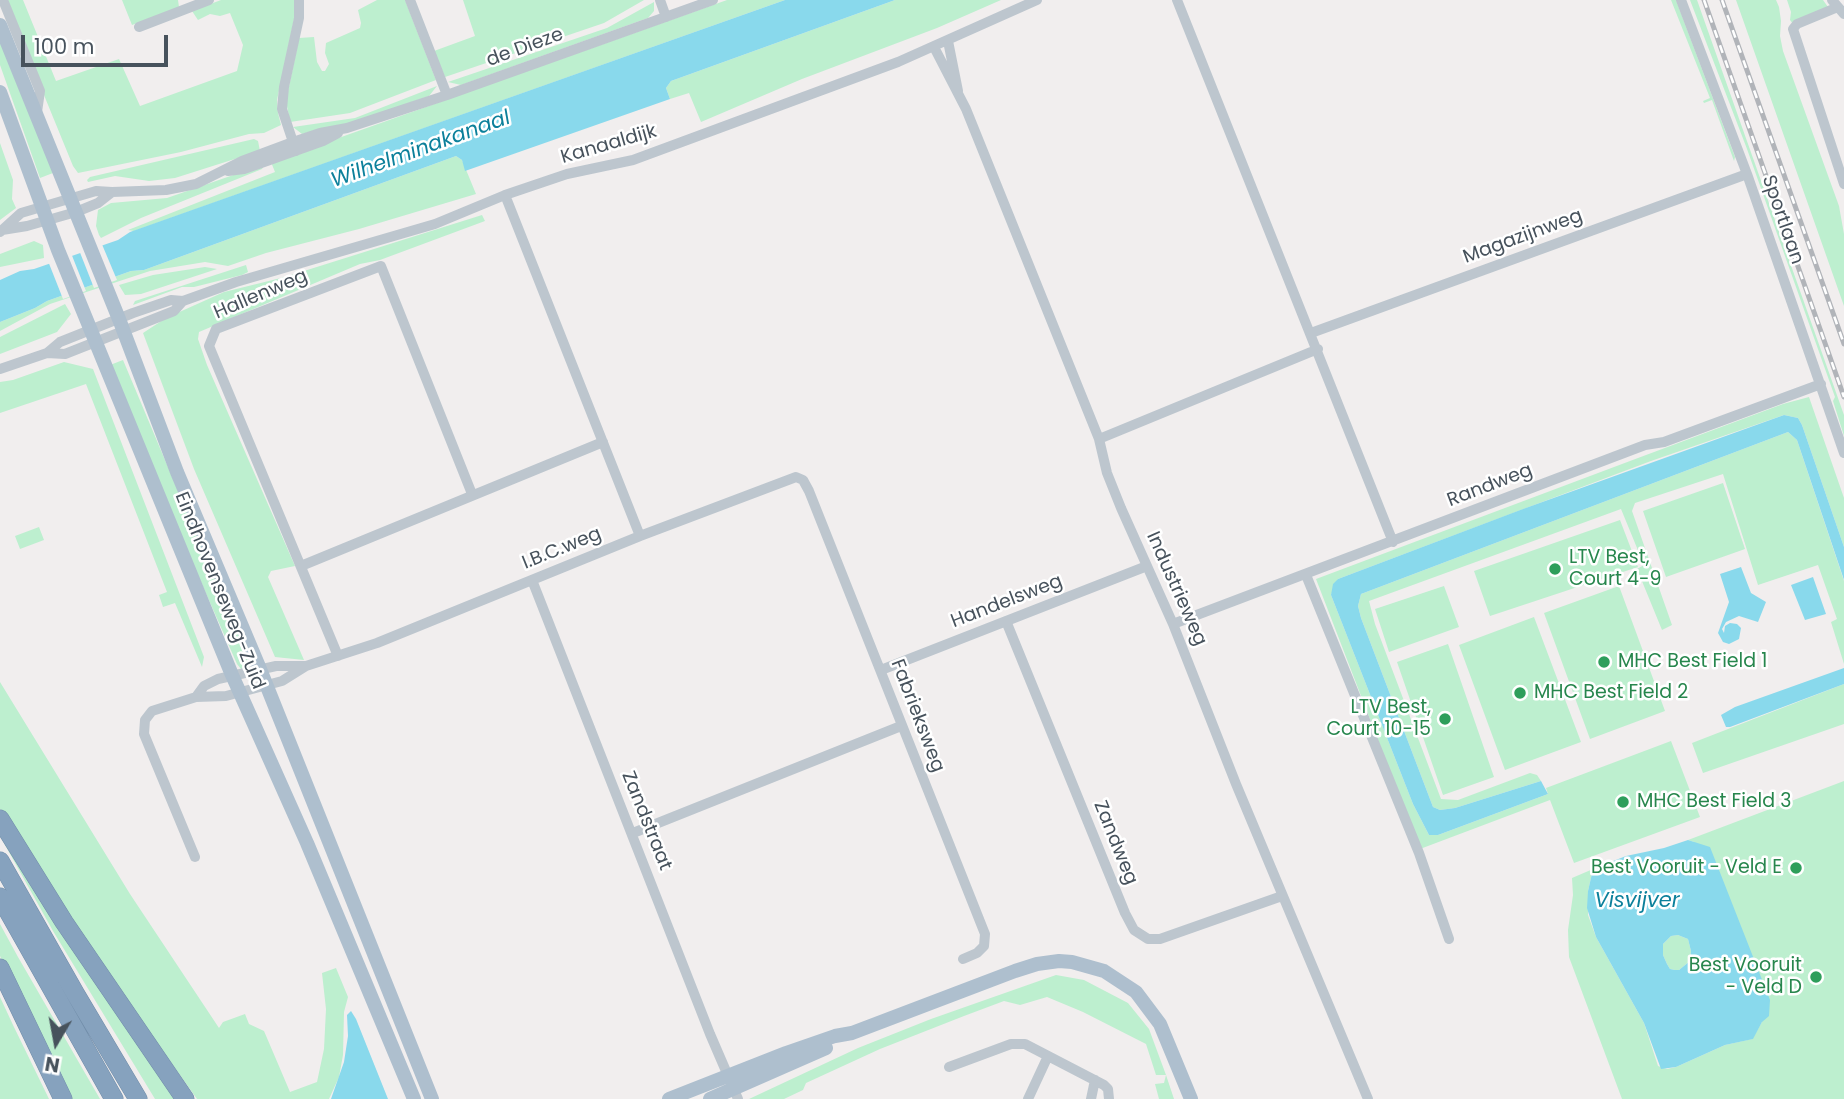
<!DOCTYPE html>
<html>
<head>
<meta charset="utf-8">
<style>
  body { margin:0 }
  #map { position:relative; width:1844px; height:1099px; overflow:hidden; background:#f1eeee; font-family:Poppins,sans-serif }
  canvas { display:block }
  .north { position:absolute; left:21px; top:1008px; width:70px; height:70px; -webkit-text-stroke:5px #fff; paint-order:stroke; rotate:190deg; font-size:19px; font-weight:700; line-height:28px; text-align:center; color:#47525c }
  .north::after { content:''; display:block; margin:auto; width:24px; height:32px; background:#47525c; clip-path:polygon(50% 0,100% 100%,50% 72%,0 100%) }
  .scale { position:absolute; left:21px; top:35px; width:147px; height:32px; box-sizing:border-box; border:4px solid #47525c; border-top:0; padding-left:9px; font-size:21px; line-height:24px; white-space:nowrap; color:#47525c; -webkit-text-stroke:5px #fff; paint-order:stroke }
</style>
</head>
<body>
<div id="map">
<canvas width="1844" height="1099"></canvas>
<div class="north">N</div>
<div class="scale">100 m</div>
</div>
<script>
const g = document.querySelector('canvas').getContext('2d');
g.lineJoin = 'round';
function fillPath(path, color) {
  g.fillStyle = color;
  g.fill(path, 'evenodd');
}
function poly(rows) {
  const path = new Path2D();
  for (const r of rows) {
    path.moveTo(r[0], r[1]);
    for (let i = 2; i < r.length; i += 2) path.lineTo(r[i], r[i + 1]);
  }
  return path;
}
function strokePath(path, color, width, dash) {
  g.strokeStyle = color;
  g.lineWidth = width;
  g.lineCap = dash ? 'butt' : 'round';
  g.setLineDash(dash || []);
  g.stroke(path);
}
function label(font, color, halo, rows, align = 'center') {
  g.font = font + ' Poppins,sans-serif';
  g.lineWidth = 5;
  g.setLineDash([]);
  g.textBaseline = 'middle';
  g.strokeStyle = halo;
  g.fillStyle = color;
  for (const [text, x, y, turn = 0] of rows) {
    g.save();
    g.translate(x, y);
    g.rotate((+turn || 0) * Math.PI / 180);
    g.textAlign = isNaN(turn) ? turn : align;
    if (halo) g.strokeText(text, 0, 0);
    g.fillText(text, 0, 0);
    g.restore();
  }
}
const green = poly([
  [7,0,23,0,56,81,119,59,140,106,237,71,243,45,230,13,220,16,210,14,198,20,192,11,221,0,296,0,297,5,277,100,278,113,281,125,264,133,249,134,181,152,78,173,73,166,46,100],
  [122,0,178,0,179,7,132,25],
  [377,0,405,0,436,80,350,113,290,122,286,101,299,38,314,37,317,62,322,71,325,71,329,64,325,53,326,43,360,28,361,23,358,10],
  [463,0,644,0,604,23,445,77,434,51,475,36],
  [727,0,785,0,134,231,128,230,275,172,271,162],
  [895,0,1001,0,937,28,802,79,701,122,689,93,670,99,666,88,671,81],
  [1671,0,1676,0,1735,157,1734,161,1712,100,1704,103,1703,101,1710,98],
  [1690,0,1697,0,1844,415,1844,436,1833,401,1835,397,1747,149],
  [1736,0,1776,0,1779,7,1781,21,1780,36,1783,51,1839,206,1844,234,1844,306],
  [1787,0,1823,0,1828,7,1793,24,1790,20,1791,12],
  [654,2,654,11,648,18,461,85,448,82,607,28],
  [0,42,53,173,40,178,0,65],
  [437,86,429,96,357,121,302,134,293,127,355,118],
  [254,139,258,141,260,151,175,178,149,181,115,176,88,182,87,180,90,177],
  [0,143,13,180,12,199,16,208,0,220],
  [456,156,462,160,476,194,359,229,266,253,228,266,205,262,150,271,50,304,0,331,0,322,35,308,47,301,131,271,144,270],
  [265,164,262,169,141,218,101,238,99,235,96,226,98,210,111,203,167,198],
  [482,215,485,221,380,260,360,264,199,332,198,339,207,365,295,566,271,571,268,577,304,660,275,657,194,469,143,333,166,318,224,292,285,277],
  [34,241,43,245,44,258,0,267,0,254],
  [246,265,248,272,242,275,194,287,182,287,133,305,135,301],
  [205,267,217,269,141,294,125,295,119,285,153,275],
  [65,304,71,314,57,332,0,354,0,337],
  [123,360,241,641,249,664,248,669,241,669,237,664,183,541,110,365],
  [64,362,93,369,204,657,202,667,175,603,163,607,159,595,167,592,86,384,0,413,0,382,13,380],
  [1809,397,1844,498,1844,547,1802,425,1798,418,1784,415,1651,461,1338,579,1331,595,1413,804,1429,835,1438,835,1548,794,1546,788,1671,741,1700,817,1574,863,1550,800,1420,849,1316,579,1638,458,1783,404],
  [1788,432,1797,440,1844,581,1844,664,1831,622,1837,619,1818,565,1758,585,1723,474,1635,503,1632,511,1672,625,1662,630,1637,569,1644,565,1621,509,1369,601,1375,624,1441,799,1458,800,1530,773,1537,775,1541,781,1455,808,1440,810,1433,807,1361,618,1358,606,1361,594],
  [1723,483,1745,549,1666,577,1643,511],
  [1620,520,1638,567,1490,616,1474,571],
  [39,527,44,540,20,549,15,536],
  [1444,586,1459,627,1389,652,1375,609],
  [1619,586,1665,711,1590,739,1544,613],
  [1534,617,1581,742,1505,770,1459,645],
  [1448,644,1494,777,1443,795,1397,662],
  [0,682,130,894,219,1028,223,1022,245,1014,249,1024,264,1031,290,1092,317,1082,324,1049,326,1009,322,973,336,968,348,997,344,1012,343,1055,339,1077,329,1099,197,1099,63,911,0,809],
  [1844,684,1844,724,1703,773,1692,743],
  [1844,781,1844,1099,1622,1099,1569,957,1568,930,1573,895,1572,878,1593,869,1588,891,1588,915,1596,937,1644,1023,1658,1066,1667,1069,1676,1067,1725,1045,1752,1039,1762,1022,1694,842,1688,840],
  [0,824,180,1099,155,1099,53,931,0,836],
  [0,924,18,957,100,1099,70,1099,0,956],
  [1678,935,1688,939,1691,951,1690,961,1679,970,1675,970,1670,969,1667,964,1663,955,1663,944,1671,936],
  [1056,975,1084,980,1128,1003,1149,1029,1166,1075,1174,1099,1159,1099,1155,1084,1164,1083,1166,1075,1156,1075,1146,1044,1083,1012,1047,997,1020,1005,1004,1001,964,1016,880,1049,806,1083,803,1090,784,1099,749,1099,858,1048,931,1019],
  [0,997,13,1025,49,1099,0,1099]
]);
const water = poly([
  [785,0,895,0,671,81,666,88,670,99,465,171,462,160,456,156,144,270,131,271,47,301,35,308,0,322,0,280,20,271,34,269,118,240,130,232],
  [1784,415,1798,418,1802,425,1844,547,1844,580,1797,440,1788,432,1361,594,1358,606,1361,618,1433,807,1440,810,1455,808,1541,781,1548,794,1438,835,1429,835,1413,804,1331,595,1333,584,1338,579,1523,509],
  [1741,567,1751,593,1766,602,1758,622,1739,616,1726,622,1722,629,1724,633,1725,626,1730,623,1737,624,1741,628,1739,639,1729,644,1723,642,1718,633,1729,602,1720,574],
  [1813,577,1826,614,1805,620,1791,585],
  [1844,668,1844,684,1730,727,1726,727,1721,715,1735,707],
  [1688,840,1710,847,1770,1000,1769,1016,1762,1022,1753,1039,1725,1045,1676,1067,1661,1069,1644,1023,1596,937,1587,908,1588,891,1593,869,1626,856,1664,848],
  [1678,935,1688,939,1691,951,1690,961,1679,970,1675,970,1670,969,1667,964,1663,955,1663,944,1671,936],
  [351,1011,356,1019,388,1099,331,1099,344,1062,348,1036,347,1015]
]);
const pier = poly([
  [101,242,117,280,94,288,79,250],
  [71,253,86,291,63,299,48,261]
]);
const minor = poly([
  [3,0,40,91,37,112],
  [410,0,447,95],
  [660,0,666,17],
  [1177,0,1393,542],
  [1681,0,1747,174,1844,453],
  [1832,0,1844,14],
  [1838,7,1797,24,1793,29,1844,184],
  [139,27,209,0],
  [948,41,958,91],
  [934,47,966,109,1099,439,1107,473,1121,508,1173,624,1236,784,1368,1099],
  [296,151,282,109,284,87,299,18,299,0],
  [228,171,244,169,267,161,323,141,338,133],
  [505,195,640,536],
  [2,230,27,226,76,212,98,203,112,192],
  [0,232,21,213,96,191,112,192,166,190,196,184,242,161,293,142,320,133,347,128,447,95,713,0],
  [1311,333,1747,174],
  [47,353,65,354,174,311,183,301,236,282,435,224,505,195,567,174,633,160,898,62,1037,0],
  [0,369,47,353,60,342,133,313,171,300,183,301],
  [1099,439,1318,349],
  [301,566,603,442],
  [1306,575,1419,853,1449,939],
  [532,580,710,1034,738,1099],
  [1006,621,1125,913,1134,930,1148,939,1160,939,1282,896],
  [1173,624,1645,445,1664,442,1821,384],
  [338,656,209,346,216,329,381,266,472,494],
  [881,670,1147,566],
  [196,697,204,686,218,679,276,666,306,666],
  [633,833,901,726],
  [195,857,144,734,145,720,152,711,196,697,226,696,282,681,306,666,377,643,640,536,796,477,803,480,809,491,985,934,984,946,977,953,963,959],
  [949,1067,1011,1044,1025,1044,1104,1085,1108,1089,1109,1099],
  [1028,1099,1048,1056],
  [1091,1099,1095,1080]
]);
const major = poly([
  [0,25,119,319,177,472,260,669,432,1099],
  [0,92,58,250,232,675,307,843,414,1099],
  [669,1099,786,1053,835,1036,852,1033,1015,971,1037,964,1059,961,1072,962,1104,971,1136,992,1160,1024,1191,1099],
  [710,1099,826,1048]
]);
const highway = poly([
  [0,819,64,922,185,1099],
  [0,861,75,993,138,1099],
  [0,897,114,1099],
  [0,968,63,1099]
]);
const rail = poly([
  [1704,0,1844,397],
  [1722,0,1844,344]
]);
const markers = [
  [1555,569,7,"#2e9e5b"],
  [1604,662,7,"#2e9e5b"],
  [1520,693,7,"#2e9e5b"],
  [1445,719,7,"#2e9e5b"],
  [1623,802,7,"#2e9e5b"],
  [1796,868,7,"#2e9e5b"],
  [1816,977,7,"#2e9e5b"]
];
const streetNames = [
  ["de Dieze",525,48,-20],
  ["Kanaaldijk",609,145,-16],
  ["Sportlaan",1782,220,71],
  ["Magazijnweg",1523,237,-20],
  ["Hallenweg",261,295,-23],
  ["Randweg",1490,486,-21],
  ["I.B.C.weg",562,549,-22],
  ["Industrieweg",1176,589,66],
  ["Eindhovenseweg-Zuid",219,591,68],
  ["Handelsweg",1007,602,-21],
  ["Fabrieksweg",917,716,69],
  ["Zandstraat",646,821,68],
  ["Zandweg",1115,843,68]
];
const leisureNames = [
  ["LTV Best,",1569,558],
  ["Court 4-9",1569,580],
  ["MHC Best Field 1",1618,662],
  ["MHC Best Field 2",1534,693],
  ["LTV Best,",1431,708,"right"],
  ["Court 10-15",1431,730,"right"],
  ["MHC Best Field 3",1637,802],
  ["Best Vooruit - Veld E",1782,868,"right"],
  ["Best Vooruit",1802,966,"right"],
  ["- Veld D",1802,988,"right"]
];
const waterNames = [
  ["Wilhelminakanaal",421,150,-20],
  ["Visvijver",1637,902]
];
fillPath(green, '#bdefcf');
fillPath(water, '#89d9ec');
fillPath(pier, '#f1eeee');
strokePath(highway, '#718da9', 19);
strokePath(minor, '#bdc6ce', 10);
strokePath(major, '#aebfce', 14);
strokePath(highway, '#86a2be', 18);
strokePath(rail, '#b1b4b9', 5);
strokePath(rail, '#fff', 2.5, [8]);
for (const [x, y, r, color] of markers) {
  const dot = new Path2D();
  dot.arc(x, y, r, 0, 2 * Math.PI);
  g.fillStyle = color;
  g.fill(dot);
  strokePath(dot, '#fff', 2.5);
}
label('19px', '#47525c', '#fff', streetNames);
label('19px', '#27864d', '#fff', leisureNames, 'left');
label('italic 21px', '#0c809b', '#fff', waterNames);
</script>
</body>
</html>
